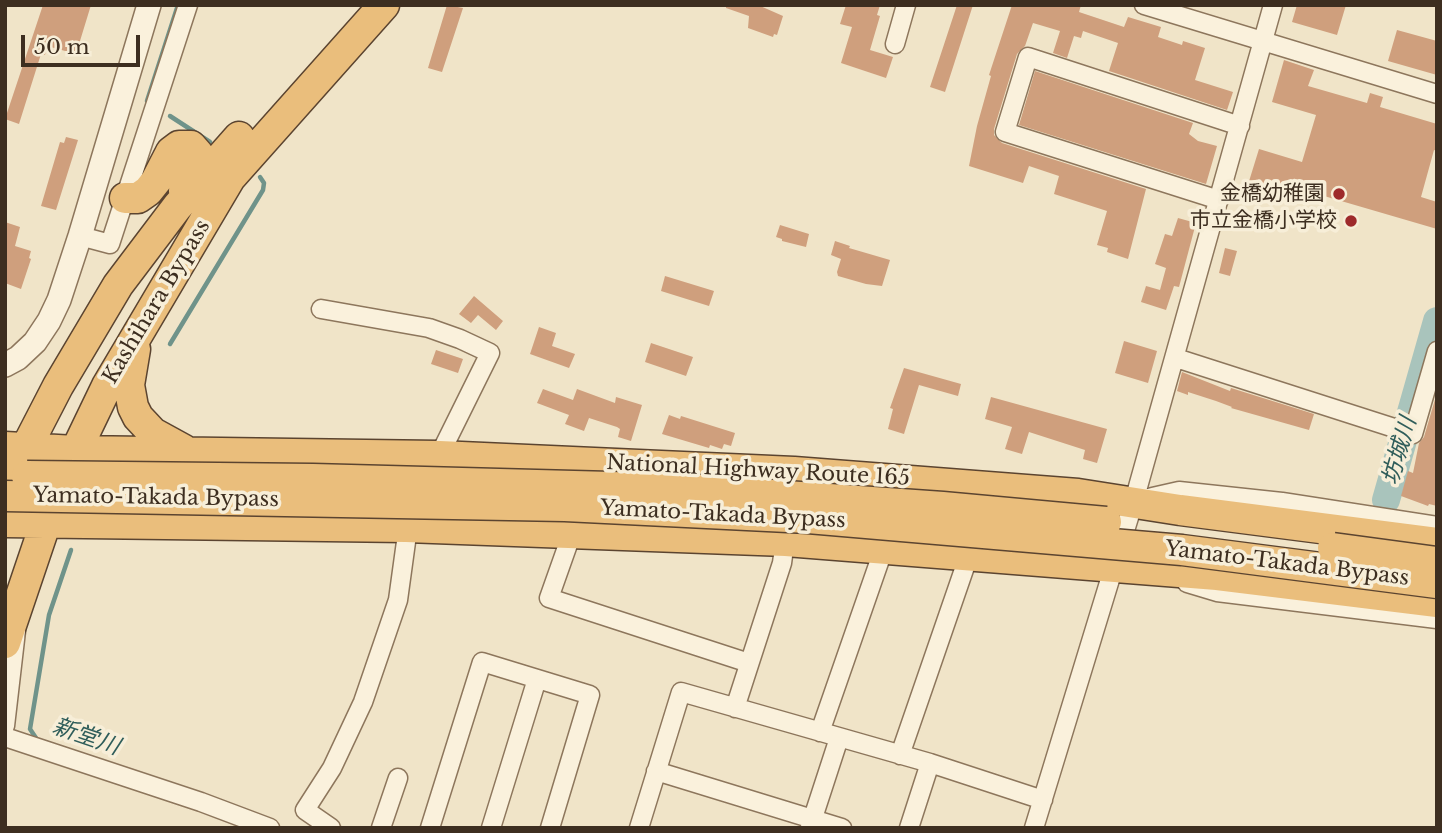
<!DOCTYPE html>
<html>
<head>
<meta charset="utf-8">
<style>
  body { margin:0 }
  #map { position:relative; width:1442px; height:833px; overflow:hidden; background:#f0e4c8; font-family:"Libre Baskerville",serif }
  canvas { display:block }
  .frame { position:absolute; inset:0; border:7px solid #3d2e20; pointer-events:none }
  .scale { position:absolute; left:21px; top:35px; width:119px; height:32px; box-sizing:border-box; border:4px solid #3d2e20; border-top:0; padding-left:9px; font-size:21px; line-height:24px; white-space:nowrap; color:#3d2e20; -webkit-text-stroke:5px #f7eed8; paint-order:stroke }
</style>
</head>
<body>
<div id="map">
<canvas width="1442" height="833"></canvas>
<div class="frame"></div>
<div class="scale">50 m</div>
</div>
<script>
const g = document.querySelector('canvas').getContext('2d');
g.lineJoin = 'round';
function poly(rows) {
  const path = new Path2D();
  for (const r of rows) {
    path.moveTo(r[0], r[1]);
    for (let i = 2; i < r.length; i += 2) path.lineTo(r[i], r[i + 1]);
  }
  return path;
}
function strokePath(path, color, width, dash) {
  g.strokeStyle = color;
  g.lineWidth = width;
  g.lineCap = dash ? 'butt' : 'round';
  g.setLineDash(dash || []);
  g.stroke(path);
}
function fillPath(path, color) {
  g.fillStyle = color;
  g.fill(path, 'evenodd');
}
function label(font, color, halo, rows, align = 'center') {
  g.font = font + ' "Libre Baskerville","Noto Sans JP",serif';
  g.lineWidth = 7;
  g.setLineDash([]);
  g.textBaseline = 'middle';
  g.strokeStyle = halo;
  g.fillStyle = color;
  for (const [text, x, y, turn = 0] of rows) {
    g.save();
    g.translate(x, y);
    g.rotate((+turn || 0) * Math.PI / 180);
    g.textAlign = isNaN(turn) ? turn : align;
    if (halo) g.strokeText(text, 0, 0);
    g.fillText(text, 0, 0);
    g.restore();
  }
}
const stream = poly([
  [150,103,147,101,178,5],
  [170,116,210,142],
  [170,344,263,190,264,183,260,177],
  [36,738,30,729,49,615,71,550]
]);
const river = poly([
  [1386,500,1437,321]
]);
const building = poly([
  [43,5,91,5,76,54,47,46,45,55,41,54,19,124,5,119],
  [447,5,463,8,442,72,428,68],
  [726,5,758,5,783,16,777,35,774,34,773,37,748,28,749,16,726,8],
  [846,5,880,5,877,15,880,16,870,50,893,57,886,78,841,63,852,27,840,24],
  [957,5,973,5,945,92,930,87],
  [1012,5,1081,5,1079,12,1124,27,1128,17,1161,27,1158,37,1182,45,1183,41,1205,48,1195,80,1233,92,1227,110,1109,71,1118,43,1083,31,1081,38,1074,36,1067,58,1053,53,1060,31,1033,23,1025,46,1017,54,994,129,994,135,1002,143,1146,189,1128,259,1107,252,1108,248,1097,245,1107,211,1054,194,1059,176,1029,166,1023,183,969,166,977,126,991,76,989,75],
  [1297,5,1346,5,1337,35,1292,22],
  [1397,30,1437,41,1437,75,1388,61],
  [1284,60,1314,70,1308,86,1367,103,1370,93,1383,97,1380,107,1437,124,1437,151,1434,150,1421,197,1437,202,1437,229,1283,184,1282,190,1271,187,1268,197,1246,191,1259,149,1302,162,1316,115,1272,102],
  [1035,71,1193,123,1189,134,1198,141,1217,146,1206,184,1019,125],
  [66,137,78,140,56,210,41,206,60,142,64,143],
  [1178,218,1196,223,1179,287,1174,286,1166,310,1141,302,1146,286,1160,290,1166,268,1155,264,1165,234,1172,236],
  [5,222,20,227,15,246,31,251,29,258,31,259,21,289,5,283],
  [780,225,809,234,806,247,782,241,782,239,776,237],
  [835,241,850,246,849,248,890,260,882,286,866,284,838,276,837,272,841,259,831,255],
  [1225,248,1237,251,1230,276,1219,273],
  [665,276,714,291,709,306,661,291],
  [474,296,503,321,496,330,478,315,471,323,459,314],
  [539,327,556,333,552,346,575,354,569,368,530,354],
  [1124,341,1157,351,1148,383,1115,373],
  [651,343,693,357,686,376,645,362],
  [436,350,463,359,458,373,431,364],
  [904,368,961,384,958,396,919,385,904,434,888,429,893,409,890,408],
  [1182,372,1230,391,1231,388,1314,414,1309,430,1231,408,1232,407,1216,401,1188,392,1188,395,1177,391],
  [543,389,573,400,577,389,615,403,616,397,642,405,631,441,618,437,620,429,617,427,589,418,584,431,565,424,569,415,537,403],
  [1436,396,1437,506,1429,504,1428,506,1401,496,1408,471,1413,473,1419,443,1424,437],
  [991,397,1107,429,1097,463,1083,459,1085,450,1029,432,1022,454,1005,449,1012,427,985,419],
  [669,415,680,419,681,416,735,433,731,446,724,444,722,449,710,445,709,448,662,434]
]);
const minor = poly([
  [1144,5,1437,94],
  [895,44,906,5],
  [1219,200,1005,132,1028,57,1240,126],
  [80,236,110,244,188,5],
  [321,309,429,328,460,339,490,353,439,456],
  [1176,358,1413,434,1437,351],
  [1148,498,1179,491,1282,502,1437,526],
  [572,533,549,598,749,663],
  [1187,583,1217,592,1437,619],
  [735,708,782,563,786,534],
  [5,726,16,631],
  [820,732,884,548],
  [5,737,201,802,270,828],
  [900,755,969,555],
  [656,771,842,828],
  [810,827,839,738],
  [331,828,305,810,332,768,363,702,398,600,409,520],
  [381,828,398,778],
  [430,828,482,662,590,695,550,828],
  [491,828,537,679],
  [639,828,681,692,930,763,1043,800],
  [909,828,930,763],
  [1034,828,1134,501,1273,5]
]);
const tertiary = poly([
  [5,365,18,358,35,342,49,321,59,300,80,236,149,5]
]);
const trunk = poly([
  [125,198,138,198,148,191,156,181,171,152,179,146,191,146,198,154,196,165,184,191],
  [135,349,129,385,133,407,138,417,153,433,184,450],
  [5,447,75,451,439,456,794,472,1078,494,1180,510,1437,543],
  [69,465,107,386,230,178,384,5],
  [5,499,26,448,58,386,118,285,177,207,239,137],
  [5,522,406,527,786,541,1217,575,1437,602],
  [5,643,52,504]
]);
const trunkBridge = poly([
  [27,476,313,479,686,489,943,507,1106,522],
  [5,496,565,506,808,518,1182,550,1437,583],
  [1333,548,1437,562]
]);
const markers = [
  [1339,194,7,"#9e2a2b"],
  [1351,221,7,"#9e2a2b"]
];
const poiNames = [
  ["金橋幼稚園",1325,194],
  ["市立金橋小学校",1337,221]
];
const streetNames = [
  ["Kashihara Bypass",157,302,-59],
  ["National Highway Route 165",758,471,3],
  ["Yamato-Takada Bypass",156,498,1],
  ["Yamato-Takada Bypass",723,515,3],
  ["Yamato-Takada Bypass",1287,564,7]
];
const waterNames = [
  ["坊城川",1400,451,-74],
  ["新堂川",86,737,19]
];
strokePath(stream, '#6f938a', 4.5);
strokePath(river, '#a9c4bc', 28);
fillPath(building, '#cf9f7d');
strokePath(minor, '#8d765c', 21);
strokePath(tertiary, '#8d765c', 26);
strokePath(trunk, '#5b4430', 33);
strokePath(minor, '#faf1dc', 18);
strokePath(tertiary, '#faf1dc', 23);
strokePath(trunk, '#eabe7c', 30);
strokePath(trunkBridge, '#5b4430', 33, []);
strokePath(trunkBridge, '#eabe7c', 30);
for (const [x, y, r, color] of markers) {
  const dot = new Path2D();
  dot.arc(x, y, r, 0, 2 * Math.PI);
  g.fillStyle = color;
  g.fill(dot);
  strokePath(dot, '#f7eed8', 2.5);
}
label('21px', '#3d2e20', '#f7eed8', poiNames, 'right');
label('21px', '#3d2e20', '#f7eed8', streetNames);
label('italic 23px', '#2f5d5a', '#f7eed8', waterNames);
</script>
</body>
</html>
